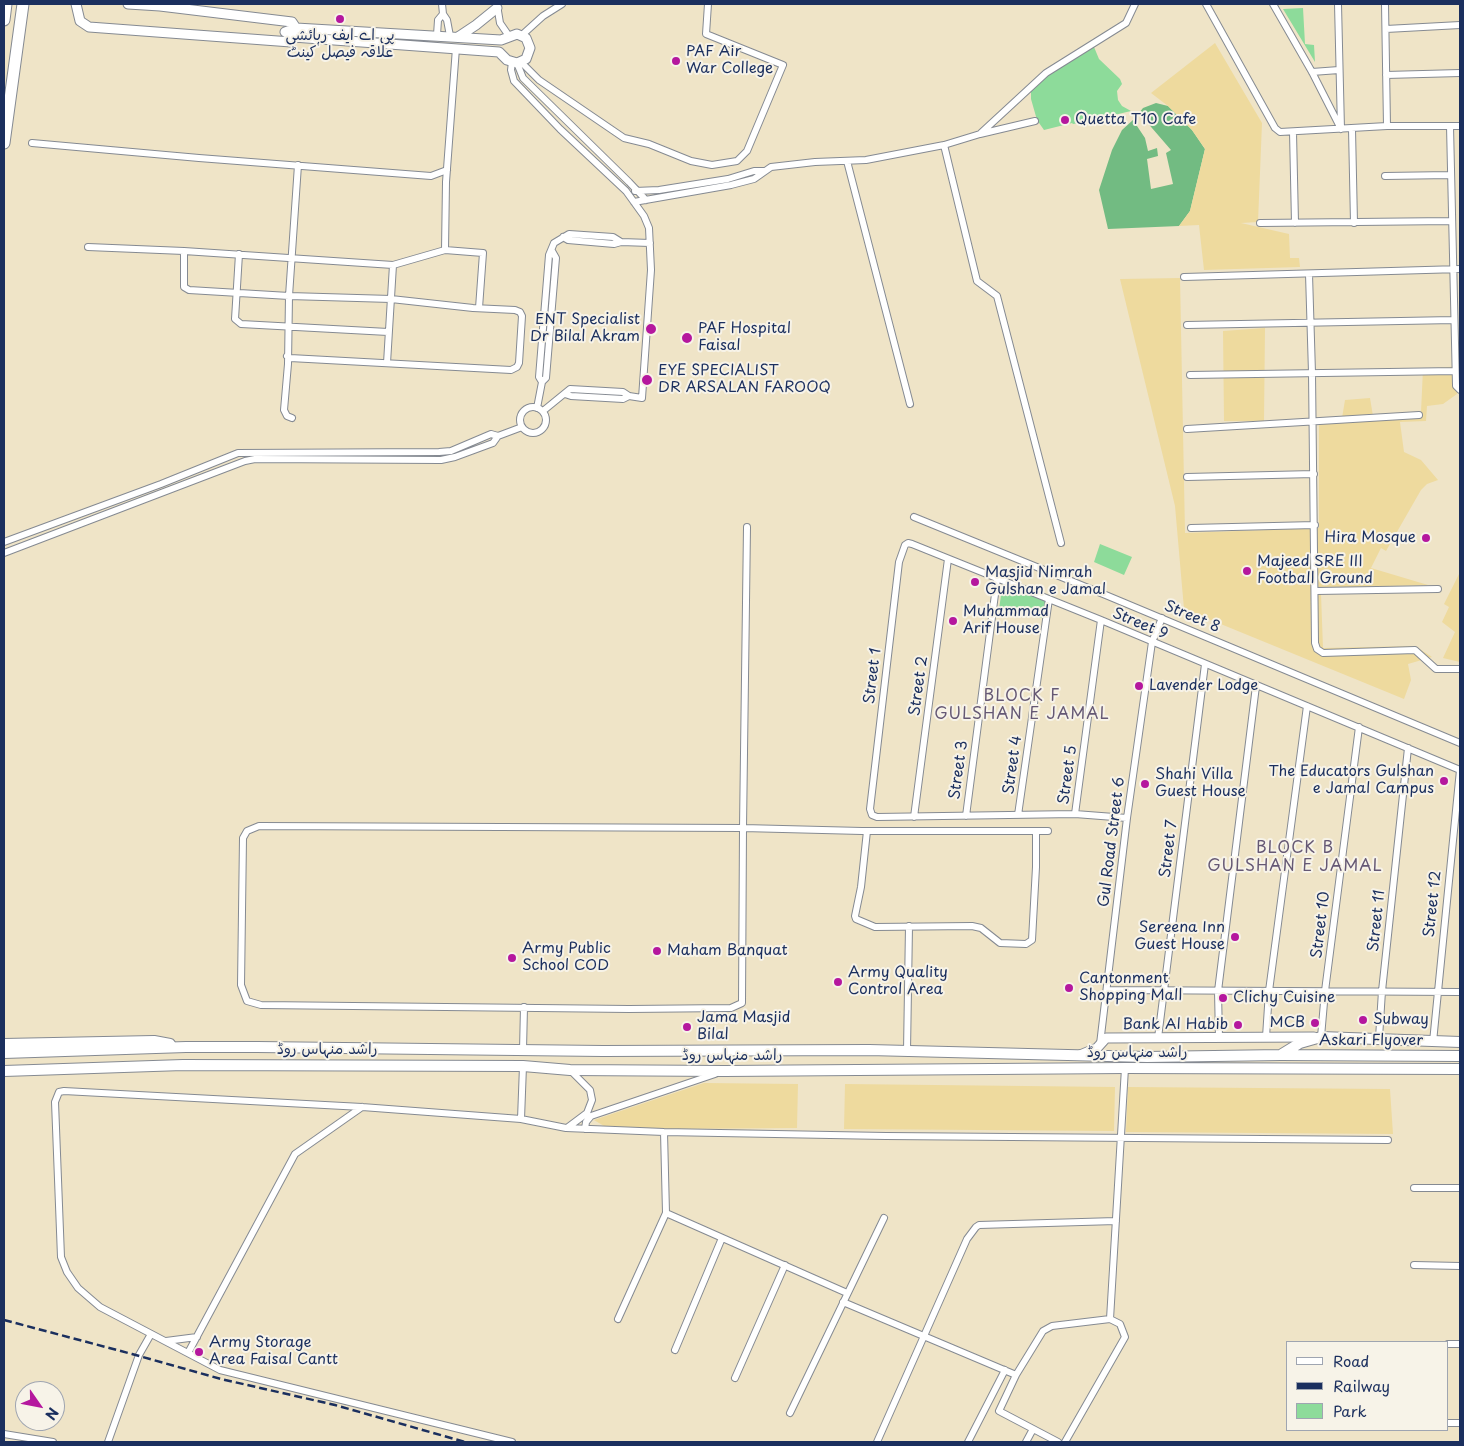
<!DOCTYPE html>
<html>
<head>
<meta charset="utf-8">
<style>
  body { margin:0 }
  #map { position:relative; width:1464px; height:1446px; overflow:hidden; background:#efe4c7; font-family:"Playpen Sans",sans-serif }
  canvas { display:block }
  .frame { position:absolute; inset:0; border:5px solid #1b2f5e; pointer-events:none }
  .legend { position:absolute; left:1286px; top:1341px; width:162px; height:90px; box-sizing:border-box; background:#f7f3e8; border:1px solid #9fa5b1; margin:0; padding:6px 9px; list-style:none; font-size:15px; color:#1b2f5e }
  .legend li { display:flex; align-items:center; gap:10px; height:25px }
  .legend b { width:25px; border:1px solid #9fa5b1 }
  .north { position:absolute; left:15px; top:1381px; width:50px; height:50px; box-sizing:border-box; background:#f7f3e8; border:1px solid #9fa5b1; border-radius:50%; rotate:123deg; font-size:14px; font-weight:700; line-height:20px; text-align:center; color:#1b2f5e }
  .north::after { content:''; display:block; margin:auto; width:18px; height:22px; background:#b5179e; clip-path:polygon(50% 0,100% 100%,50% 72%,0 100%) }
</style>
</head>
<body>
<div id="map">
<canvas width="1464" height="1446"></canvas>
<div class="frame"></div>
<ul class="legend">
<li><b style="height:6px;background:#fff"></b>Road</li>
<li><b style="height:6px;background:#1b2f5e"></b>Railway</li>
<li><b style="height:14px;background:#8ddb9a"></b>Park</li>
</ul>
<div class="north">N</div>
</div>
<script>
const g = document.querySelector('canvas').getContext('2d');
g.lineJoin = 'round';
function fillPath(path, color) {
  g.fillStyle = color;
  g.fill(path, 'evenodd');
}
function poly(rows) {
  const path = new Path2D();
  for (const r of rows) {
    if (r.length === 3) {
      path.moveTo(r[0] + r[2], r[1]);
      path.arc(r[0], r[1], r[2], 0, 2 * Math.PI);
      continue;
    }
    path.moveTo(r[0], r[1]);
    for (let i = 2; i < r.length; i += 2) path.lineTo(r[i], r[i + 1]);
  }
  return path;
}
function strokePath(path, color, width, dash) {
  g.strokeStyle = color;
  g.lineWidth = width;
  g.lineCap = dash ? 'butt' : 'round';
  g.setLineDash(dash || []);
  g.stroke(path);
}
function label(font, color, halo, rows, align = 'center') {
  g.font = font + ' "Playpen Sans","Playpen Sans Arabic",sans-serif';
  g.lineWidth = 4;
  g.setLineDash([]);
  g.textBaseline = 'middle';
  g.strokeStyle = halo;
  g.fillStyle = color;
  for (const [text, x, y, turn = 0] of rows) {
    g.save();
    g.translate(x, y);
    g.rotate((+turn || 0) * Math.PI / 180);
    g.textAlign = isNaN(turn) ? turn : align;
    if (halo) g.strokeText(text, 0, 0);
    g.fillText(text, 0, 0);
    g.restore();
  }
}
const green = poly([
  [1303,8,1305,44,1314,45,1315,62,1283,9],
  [1094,47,1099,59,1120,79,1122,84,1117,91,1118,100,1122,106,1131,111,1110,116,1100,115,1095,121,1073,124,1072,123,1044,130,1037,120,1031,99,1031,90,1047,76],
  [1100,544,1132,557,1124,575,1094,562],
  [1003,582,1049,599,1046,619,999,609]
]);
const forest = poly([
  [1156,103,1168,106,1192,130,1205,149,1190,211,1179,226,1108,229,1099,190,1112,150,1122,130,1133,120,1145,138,1148,151,1157,148,1158,156,1147,159,1151,189,1173,184,1166,153,1171,150,1139,113,1143,108]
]);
const sand = poly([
  [1215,43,1262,123,1258,222,1241,223,1289,234,1290,258,1299,258,1300,267,1204,270,1199,225,1179,226,1190,211,1205,149,1192,130,1168,106,1151,93],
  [1180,278,1185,533,1319,528,1319,417,1342,418,1345,400,1370,398,1373,416,1421,412,1423,369,1460,366,1460,388,1457,394,1443,404,1427,406,1426,421,1400,422,1404,452,1421,460,1438,480,1427,484,1421,490,1386,551,1381,548,1371,568,1428,585,1350,587,1321,594,1323,648,1415,646,1432,657,1408,664,1411,680,1404,699,1184,609,1175,506,1120,279],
  [1265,328,1264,421,1224,421,1223,331],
  [1460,572,1460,662,1443,658,1455,632,1442,622,1449,607,1444,604],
  [704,1083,798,1084,797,1128,659,1129,604,1126,594,1120],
  [845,1084,1115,1087,1114,1131,844,1129],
  [1128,1087,1390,1089,1393,1134,1126,1132]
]);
const street = poly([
  [442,4,443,14,447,20,450,36],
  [1206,4,1275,128,1280,132,1387,126,1460,126],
  [1273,4,1312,72,1341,129,1338,4],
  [1385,4,1387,126],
  [497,5,500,23,509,36],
  [1386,29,1460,25],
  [437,35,438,20,443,14],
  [522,35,543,16,562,4],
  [512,62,511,70,514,81,560,129,626,191,644,216,649,228,651,270,642,398,629,396,623,392,570,389,543,411],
  [521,62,539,80,624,138,649,144,691,161,712,165,737,161,747,151,783,65,706,34,708,4],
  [517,63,523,78,629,182,646,200],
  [1312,72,1339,70],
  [1386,75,1460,73],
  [1450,126,1456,386,1460,390],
  [1352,129,1354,223],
  [1293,132,1295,223],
  [981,133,1046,73,1126,23,1135,4],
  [32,143,199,158,431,176,447,170],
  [944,145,977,281,997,296,1061,543],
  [847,161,910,404],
  [1385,176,1450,175],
  [635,191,659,190,728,179,754,171,764,171],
  [634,202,731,185,754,179,771,167,815,162,866,160,944,145,980,134,1035,121],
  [1260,223,1452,221],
  [563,237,568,240,614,244,621,242,650,243],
  [88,247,184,251,393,265,445,250,483,253,479,308],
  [445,250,446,182,456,48],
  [184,251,184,287,189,290,289,296,391,299,473,308,515,310,520,312,522,316,519,363,517,367,511,370,290,358,287,356],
  [239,254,235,319,241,324,388,332],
  [1309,274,1312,373,1315,643,1317,649,1323,653,1415,650,1436,669,1460,669],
  [1184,277,1460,269],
  [1187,325,1454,320],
  [387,363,393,265],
  [1190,375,1455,371],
  [542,382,539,377,549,255,554,243,569,234,613,237,621,242],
  [565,394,571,396,623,399,629,396],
  [533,420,13],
  [537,408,542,382,546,378,556,258,552,251],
  [292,418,287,416,284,410,288,364,289,296,298,165],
  [1187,429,1419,415],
  [1187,477,1314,474],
  [914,517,1108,596,1460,743],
  [747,527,743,828,742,1003,731,1008,629,1009,261,1005,247,1001,241,985,243,838,247,831,259,826,743,828,862,831,1048,831],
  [1191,528,1315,525],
  [4,542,161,484,238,453,439,452,451,451,491,434,498,436],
  [4,553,245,461,255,459,441,460,455,457,493,443,498,436,522,427],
  [1316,591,1438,589],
  [1075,814,1101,620],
  [1018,815,1049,599],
  [966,816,997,579],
  [914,817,948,559],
  [1127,818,1075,814,877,817,872,815,870,809,899,562,905,545,908,543,912,544,1101,620,1460,770],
  [867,831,861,887,855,916,856,919,875,927,972,926,981,928,1000,943,1026,944,1032,940,1036,867,1036,831],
  [1107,990,1460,992],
  [1266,1037,1269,991,1307,706],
  [1321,1037,1325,991,1359,727],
  [1158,1038,1205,664],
  [1219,1038,1218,991,1256,686],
  [1379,1038,1382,991,1408,748],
  [1433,1042,1460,770],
  [1100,1044,1127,818,1152,642,1162,618],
  [523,1050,524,1007],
  [907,1051,909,926],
  [523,1066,521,1119,566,1128,664,1132,886,1136,1388,1140],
  [567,1128,587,1113,592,1100,590,1090,570,1070],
  [585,1129,586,1122,591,1116,715,1074],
  [664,1132,666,1213,847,1293],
  [1414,1188,1460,1188],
  [1414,1265,1460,1266],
  [843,1302,1016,1375],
  [618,1319,666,1213],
  [1110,1319,1125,1068],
  [166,1341,197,1337],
  [1448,1344,1460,1344],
  [675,1350,722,1238],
  [188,1353,295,1154,362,1107],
  [735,1378,785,1265],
  [790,1413,884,1218],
  [1448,1423,1460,1423],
  [4,1434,53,1442],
  [108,1442,139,1355,151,1334],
  [512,1442,220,1370,100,1307,78,1288,67,1272,61,1257,55,1102,59,1092,64,1091,362,1107,521,1119],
  [877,1442,967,1239,976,1227,979,1225,1116,1221],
  [968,1442,1005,1370],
  [1026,1442,1033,1429],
  [1058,1442,999,1411,1016,1375,1043,1331,1052,1326,1110,1319,1120,1324,1125,1337,1065,1442]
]);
const secondary = poly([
  [76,4,80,21,89,27,291,42,293,37],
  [128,4,160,6,292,22,296,28],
  [296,28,501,40,517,34,526,38,530,48,526,59,517,63,507,60,499,52,293,37,285,32,296,28],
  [458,37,476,25,497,8],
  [1080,1055,1097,1048,1106,1038,1314,1037]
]);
const primary = poly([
  [4,1044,154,1041,170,1044],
  [4,1053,186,1047,257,1047,603,1051,869,1050,1147,1057,1281,1055,1460,1056],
  [1282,1054,1300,1043,1321,1037,1460,1042],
  [4,1071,183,1065,523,1066,570,1070,724,1071,1125,1068,1460,1069]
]);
const highway = poly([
  [4,20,6,4],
  [4,143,23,4]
]);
const rail = poly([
  [4,1320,132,1354,221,1379,335,1405,465,1442]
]);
const markers = [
  [340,19,5,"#b5179e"],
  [676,61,5,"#b5179e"],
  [1065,120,5,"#b5179e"],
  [651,329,6,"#b5179e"],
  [687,338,6,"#b5179e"],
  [647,380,6,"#b5179e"],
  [1426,538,5,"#b5179e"],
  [1247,571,5,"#b5179e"],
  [975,582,5,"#b5179e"],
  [953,621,5,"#b5179e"],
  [1139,686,5,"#b5179e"],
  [1444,781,5,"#b5179e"],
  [1145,784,5,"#b5179e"],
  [1235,937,5,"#b5179e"],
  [657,951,5,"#b5179e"],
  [512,958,5,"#b5179e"],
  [838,982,5,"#b5179e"],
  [1069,988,5,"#b5179e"],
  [1223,998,5,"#b5179e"],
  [1363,1020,5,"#b5179e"],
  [1315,1023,5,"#b5179e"],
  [1238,1025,5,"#b5179e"],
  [687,1027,5,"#b5179e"],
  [199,1352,5,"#b5179e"]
];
const poiNames = [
  ["پی اے ایف رہائشی",340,36,"center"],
  ["علاقہ فیصل کینٹ",340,53,"center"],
  ["PAF Air",686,52],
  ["War College",686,69],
  ["Quetta T10 Cafe",1075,120],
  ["ENT Specialist",640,320,"right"],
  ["Dr Bilal Akram",640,337,"right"],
  ["PAF Hospital",698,329],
  ["Faisal",698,346],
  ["EYE SPECIALIST",658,371],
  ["DR ARSALAN FAROOQ",658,388],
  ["Hira Mosque",1416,538,"right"],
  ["Majeed SRE III",1257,562],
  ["Football Ground",1257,579],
  ["Masjid Nimrah",985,573],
  ["Gulshan e Jamal",985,590],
  ["Muhammad",963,612],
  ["Arif House",963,629],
  ["Lavender Lodge",1149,686],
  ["The Educators Gulshan",1434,772,"right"],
  ["e Jamal Campus",1434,789,"right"],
  ["Shahi Villa",1155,775],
  ["Guest House",1155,792],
  ["Sereena Inn",1225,928,"right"],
  ["Guest House",1225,945,"right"],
  ["Army Public",522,949],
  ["School COD",522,966],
  ["Maham Banquat",667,951],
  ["Army Quality",848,973],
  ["Control Area",848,990],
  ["Cantonment",1079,979],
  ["Shopping Mall",1079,996],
  ["Clichy Cuisine",1233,998],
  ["Jama Masjid",697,1018],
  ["Bilal",697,1035],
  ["Subway",1373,1020],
  ["MCB",1305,1023,"right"],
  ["Bank Al Habib",1228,1025,"right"],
  ["Army Storage",209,1343],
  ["Area Faisal Cantt",209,1360]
];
const streetNames = [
  ["Street 8",1192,617,23],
  ["Street 9",1140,624,23],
  ["Street 1",873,676,-83],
  ["Street 2",919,686,-82],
  ["Street 4",1013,765,-82],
  ["Street 3",959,770,-82],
  ["Street 5",1068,775,-82],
  ["Gul Road Street 6",1112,842,-83],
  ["Street 7",1169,849,-83],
  ["Street 12",1433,904,-84],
  ["Street 11",1377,921,-84],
  ["Street 10",1321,925,-83],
  ["Askari Flyover",1371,1041],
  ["راشد منہاس روڈ",327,1050],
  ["راشد منہاس روڈ",1137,1053],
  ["راشد منہاس روڈ",732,1056]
];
const neighbourhoodNames = [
  ["BLOCK F",1022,697],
  ["GULSHAN E JAMAL",1022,715],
  ["BLOCK B",1295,849],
  ["GULSHAN E JAMAL",1295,867]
];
fillPath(green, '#8ddb9a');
fillPath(forest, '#72bb82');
fillPath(sand, '#eeda9e');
strokePath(street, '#858a92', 8);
strokePath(secondary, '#858a92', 11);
strokePath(primary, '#858a92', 12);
strokePath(highway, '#858a92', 13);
strokePath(street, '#fff', 6);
strokePath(secondary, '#fff', 9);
strokePath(primary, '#fff', 10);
strokePath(highway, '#fff', 11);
strokePath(rail, '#1b2f5e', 2.5, [8, 4]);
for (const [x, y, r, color] of markers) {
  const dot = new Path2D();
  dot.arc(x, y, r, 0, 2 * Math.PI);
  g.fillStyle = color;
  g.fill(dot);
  strokePath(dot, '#f7f3e8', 2);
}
label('15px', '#1b2f5e', '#f7f3e8', poiNames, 'left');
label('15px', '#1b2f5e', '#f7f3e8', streetNames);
g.letterSpacing = '1px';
label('16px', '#655874', '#f7f3e8', neighbourhoodNames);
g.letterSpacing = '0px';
</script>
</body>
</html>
